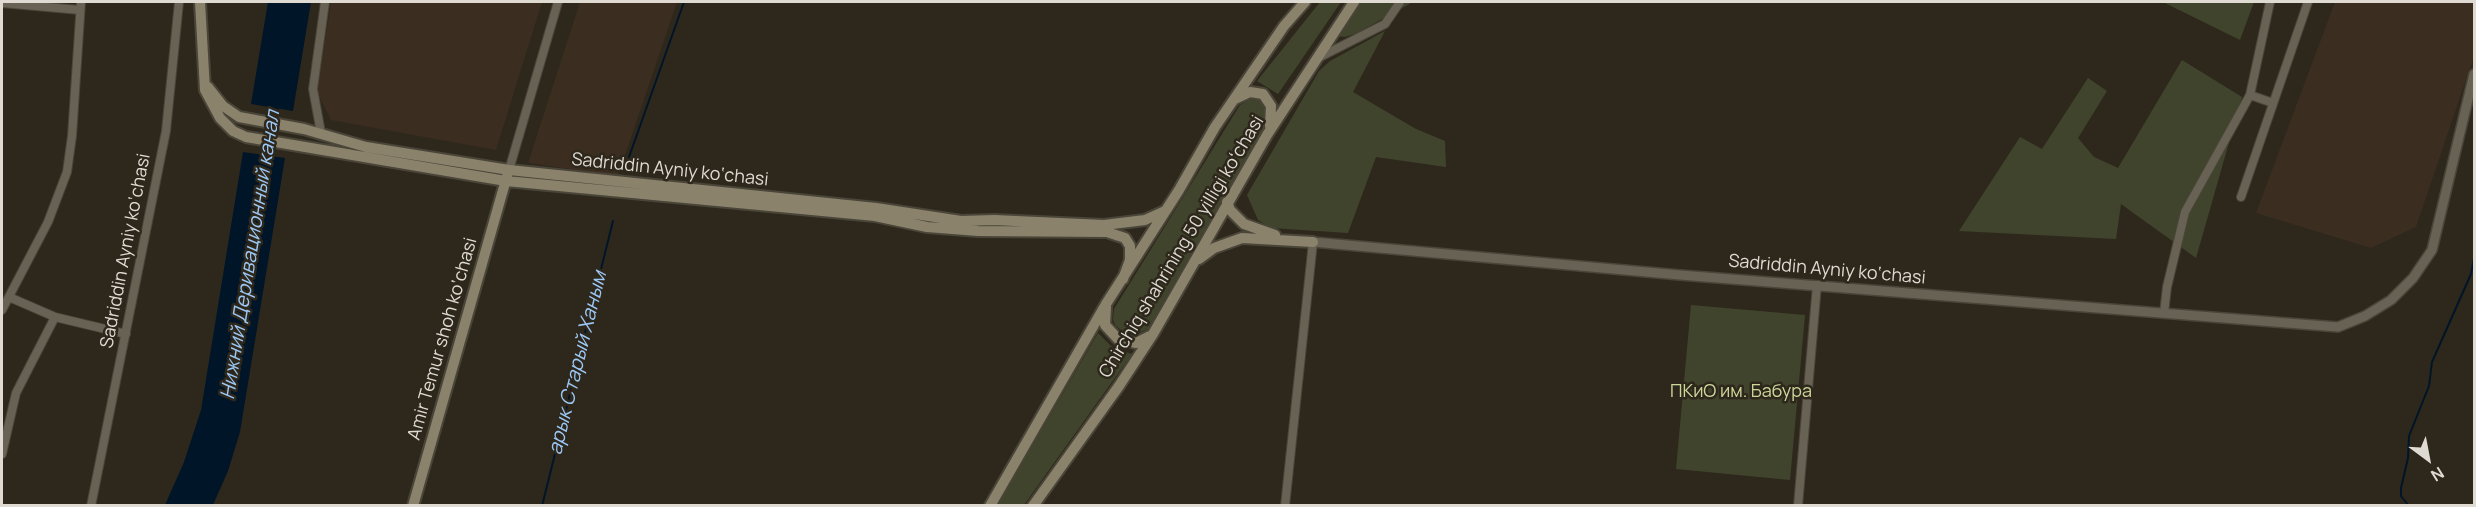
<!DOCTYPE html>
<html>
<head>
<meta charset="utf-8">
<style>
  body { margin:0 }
  #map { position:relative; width:2476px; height:507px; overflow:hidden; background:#2e281c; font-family:Manrope,sans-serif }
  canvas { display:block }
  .frame { position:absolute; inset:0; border:3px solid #dfdbd3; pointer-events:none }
  .north { position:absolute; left:2398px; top:429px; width:60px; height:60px; -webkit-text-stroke:4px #2e281c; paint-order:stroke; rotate:148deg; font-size:16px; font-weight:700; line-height:24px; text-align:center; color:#dfdbd3 }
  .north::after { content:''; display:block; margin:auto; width:21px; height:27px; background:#dfdbd3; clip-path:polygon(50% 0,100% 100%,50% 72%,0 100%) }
</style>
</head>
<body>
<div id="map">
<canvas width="2476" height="507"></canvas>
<div class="frame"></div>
<div class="north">N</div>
</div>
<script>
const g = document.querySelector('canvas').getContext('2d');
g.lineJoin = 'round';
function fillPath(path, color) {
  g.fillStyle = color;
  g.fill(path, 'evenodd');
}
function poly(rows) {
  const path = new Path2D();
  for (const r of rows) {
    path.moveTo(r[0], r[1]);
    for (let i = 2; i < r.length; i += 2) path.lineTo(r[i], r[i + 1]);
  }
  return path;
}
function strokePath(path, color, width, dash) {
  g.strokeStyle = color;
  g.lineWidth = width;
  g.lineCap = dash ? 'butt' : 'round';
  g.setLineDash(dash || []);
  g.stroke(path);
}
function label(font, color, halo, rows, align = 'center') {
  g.font = font + ' Manrope,sans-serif';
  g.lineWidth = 5;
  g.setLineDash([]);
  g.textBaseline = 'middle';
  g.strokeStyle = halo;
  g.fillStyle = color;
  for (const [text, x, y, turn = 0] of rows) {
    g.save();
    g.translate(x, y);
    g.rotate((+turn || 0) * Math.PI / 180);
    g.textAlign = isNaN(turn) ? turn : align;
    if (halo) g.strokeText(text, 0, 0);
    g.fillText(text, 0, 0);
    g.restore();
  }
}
const industrial = poly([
  [331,2,542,2,496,150,331,120,317,92],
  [580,2,677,2,618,176,528,163],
  [2335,2,2474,2,2474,56,2416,227,2371,248,2256,213]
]);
const green = poly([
  [1320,2,1341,2,1278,94,1257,81],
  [1359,2,1413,2,1355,34,1345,37,1337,36],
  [2163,2,2254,2,2240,40],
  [1385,31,1353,92,1416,129,1445,141,1446,167,1376,157,1348,233,1271,228,1258,220,1247,195,1319,71,1330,61],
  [2182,60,2242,97,2196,258,2121,204,2116,239,1959,231,2020,137,2042,149,2088,78,2107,91,2078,138,2094,157,2118,168],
  [1250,99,1259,100,1263,103,1266,108,1267,122,1148,329,1136,334,1123,332,1115,325,1113,319,1114,309,1240,105],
  [1691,305,1805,315,1790,480,1676,469],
  [1098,333,1113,348,1132,354,1024,505,998,505]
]);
const water = poly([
  [268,2,311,2,293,111,251,104],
  [243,152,285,158,240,432,228,471,213,505,165,505,184,462,201,410]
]);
const stream = poly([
  [629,157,684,2],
  [542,506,613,221],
  [2409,506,2401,496,2401,488,2408,458,2409,436,2429,386,2432,362,2471,274,2474,258]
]);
const canal = poly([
  [265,166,276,97]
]);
const minor = poly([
  [2,3,80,10],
  [1320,57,1385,24,1400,2],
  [2250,95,2273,103],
  [321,133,313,89,325,2],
  [509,170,558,2],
  [2241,197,2308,2],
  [9,297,55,317,126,334],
  [2,310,48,222,67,172,72,136,81,2],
  [2164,313,2167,287,2185,212,2250,95,2270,2],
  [2,454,16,393,55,317],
  [91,506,166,131,179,2],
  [1285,506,1313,242],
  [1798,506,1817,285]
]);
const tertiary = poly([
  [1313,242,1680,275,2338,327,2365,316,2391,300,2413,278,2432,250,2474,74]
]);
const secondary = poly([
  [200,2,205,90,220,118,233,131,246,137,506,181,875,216,927,227,978,231,1107,232,1125,238,1130,246,1130,260,1123,279],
  [208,87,223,106,239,117,304,129,366,147,509,170,876,208,961,221,994,220,1104,225,1145,220,1165,211],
  [1235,99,1250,92,1263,94,1271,106,1270,126],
  [1227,202,1230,210,1244,224,1275,235],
  [1199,259,1214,248,1242,238,1313,242],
  [1106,307,1105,325,1118,339,1136,343,1150,336],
  [413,506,507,176],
  [990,506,1106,304,1179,190,1215,127,1284,26,1305,2],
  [1033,506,1119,386,1153,334,1267,135,1354,2]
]);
const streetNames = [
  ["Sadriddin Ayniy ko‘chasi",670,170,6],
  ["Chirchiq shahrining 50 yilligi koʻchasi",1182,247,-59],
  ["Sadriddin Ayniy ko‘chasi",126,251,-79],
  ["Sadriddin Ayniy ko‘chasi",1827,270,5],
  ["Amir Temur shoh ko‘chasi",443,339,-74]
];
const parkNames = [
  ["ПКиО им. Бабура",1741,392]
];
const waterNames = [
  ["Нижний Деривационный канал",251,255,-81],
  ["арык Старый Ханым",578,363,-76]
];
fillPath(industrial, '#3b2d20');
fillPath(green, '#41442d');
fillPath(water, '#011529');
strokePath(stream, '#011529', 2);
strokePath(canal, '#011529', 9);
strokePath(minor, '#4a4539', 10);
strokePath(tertiary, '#4a4539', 12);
strokePath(secondary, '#4a4539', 14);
strokePath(minor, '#676254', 8);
strokePath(tertiary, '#676254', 9);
strokePath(secondary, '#8a826b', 10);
label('18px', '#dfdbd3', '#2e281c', streetNames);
label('18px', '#ced79a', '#2e281c', parkNames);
label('italic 20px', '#9cc8f6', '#2e281c', waterNames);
</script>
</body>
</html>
